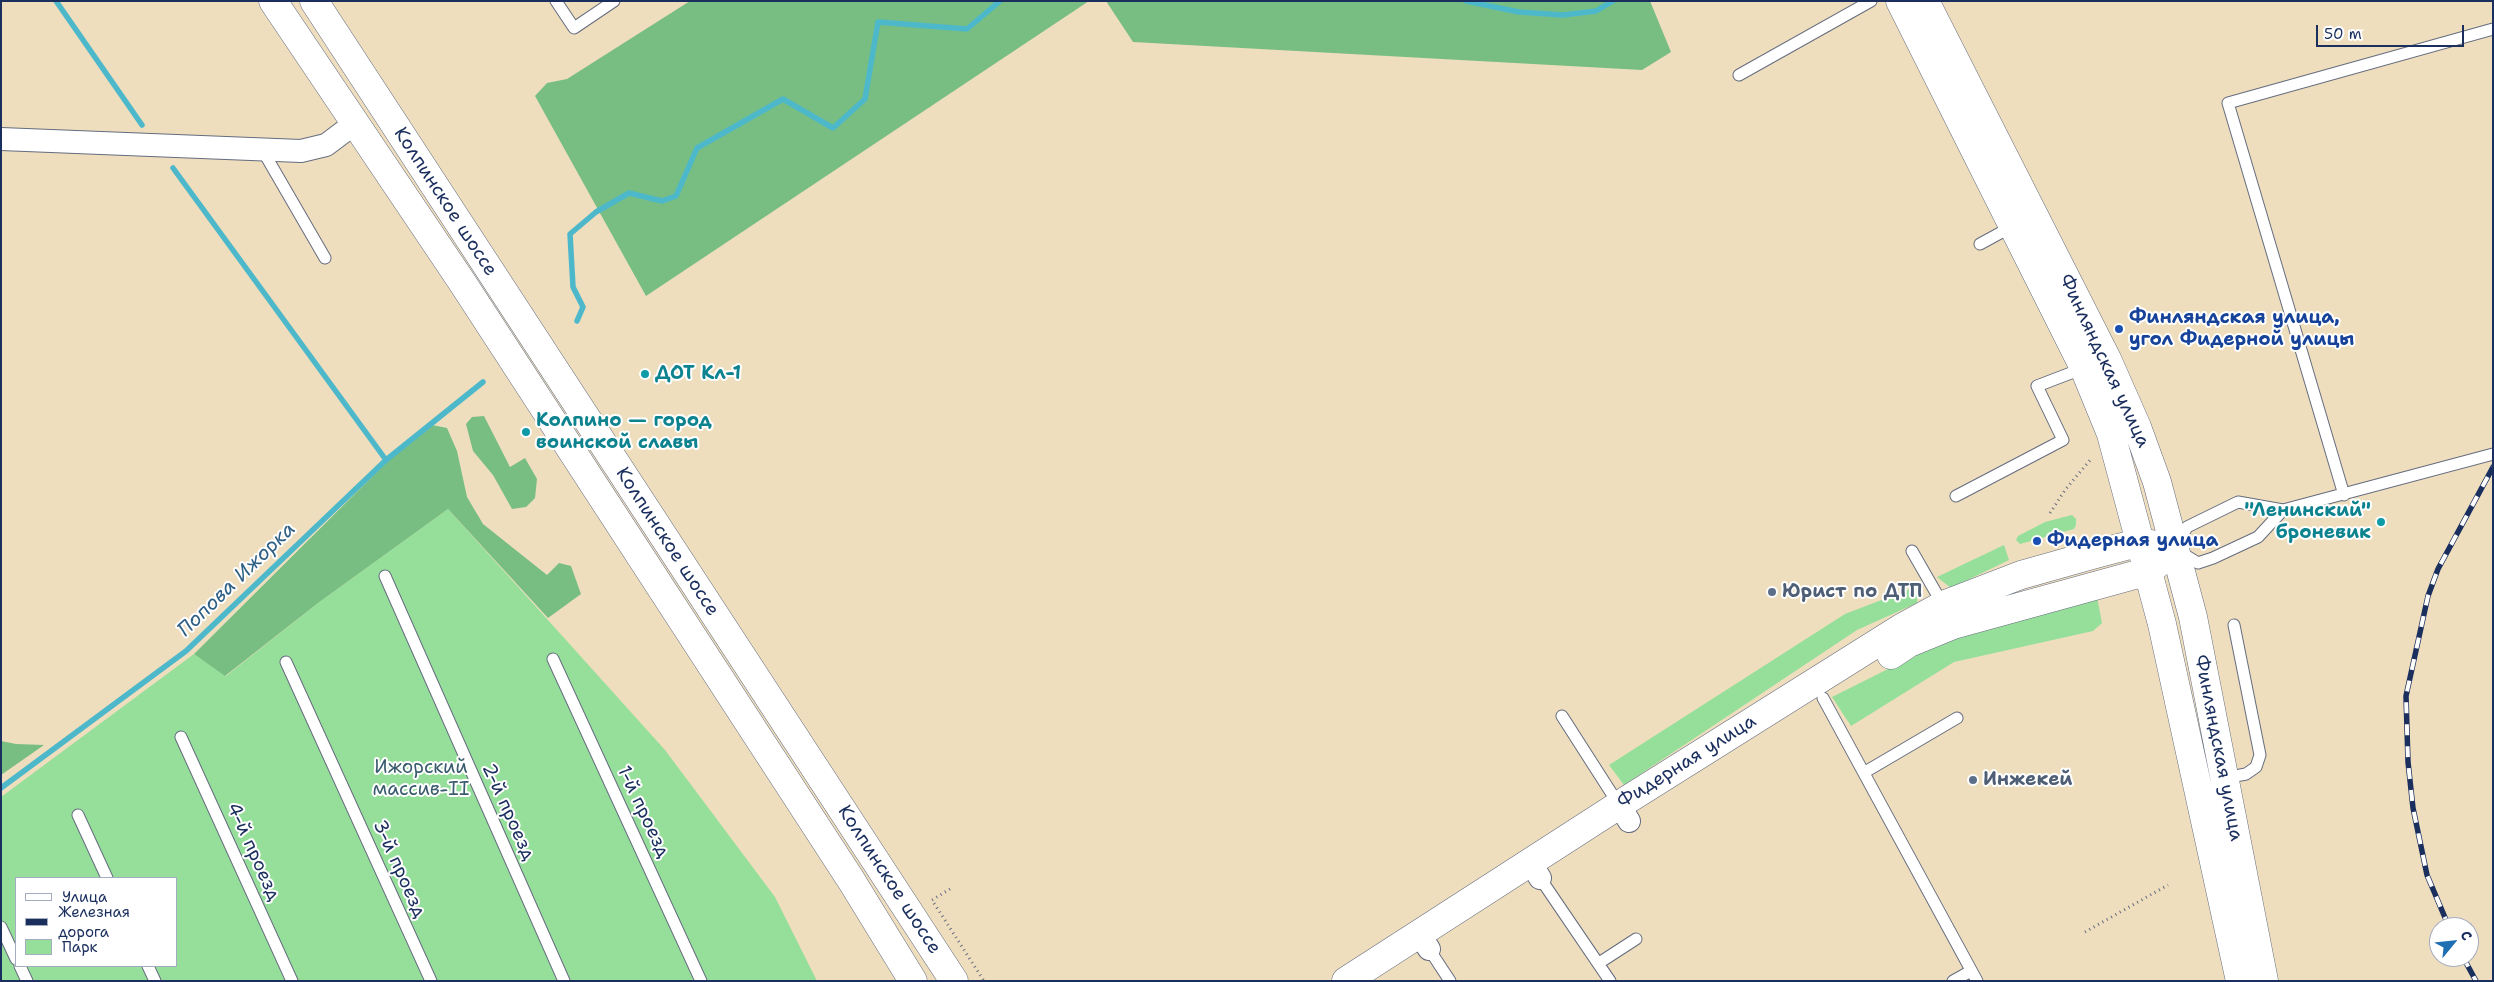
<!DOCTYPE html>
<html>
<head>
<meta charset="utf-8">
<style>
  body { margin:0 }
  #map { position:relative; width:2494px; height:982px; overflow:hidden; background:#eedebd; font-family:"Shantell Sans",sans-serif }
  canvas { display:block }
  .frame { position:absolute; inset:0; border:2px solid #1b2f5e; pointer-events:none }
  .legend { position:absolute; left:15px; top:877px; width:162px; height:90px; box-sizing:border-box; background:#fff; border:1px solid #a4acbf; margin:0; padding:6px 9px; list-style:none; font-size:15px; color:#1b2f5e }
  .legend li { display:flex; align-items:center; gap:10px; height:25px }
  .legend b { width:25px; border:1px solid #a4acbf }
  .north { position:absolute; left:2429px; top:917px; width:50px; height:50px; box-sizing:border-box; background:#fff; border:1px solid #a4acbf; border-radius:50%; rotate:62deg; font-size:14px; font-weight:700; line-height:20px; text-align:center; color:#1b2f5e }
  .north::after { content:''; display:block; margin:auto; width:18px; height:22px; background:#1f6fb2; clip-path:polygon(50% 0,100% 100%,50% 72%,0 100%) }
  .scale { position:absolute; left:2316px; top:25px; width:148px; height:22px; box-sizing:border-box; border:2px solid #1b2f5e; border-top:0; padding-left:6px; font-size:15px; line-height:18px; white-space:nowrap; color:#1b2f5e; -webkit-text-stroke:4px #fff; paint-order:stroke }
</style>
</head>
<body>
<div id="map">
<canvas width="2494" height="982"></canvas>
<div class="frame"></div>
<ul class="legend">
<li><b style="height:6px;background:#fff"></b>Улица</li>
<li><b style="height:6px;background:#1b2f5e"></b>Железная дорога</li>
<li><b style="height:14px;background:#96df9a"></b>Парк</li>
</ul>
<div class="north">С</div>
<div class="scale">50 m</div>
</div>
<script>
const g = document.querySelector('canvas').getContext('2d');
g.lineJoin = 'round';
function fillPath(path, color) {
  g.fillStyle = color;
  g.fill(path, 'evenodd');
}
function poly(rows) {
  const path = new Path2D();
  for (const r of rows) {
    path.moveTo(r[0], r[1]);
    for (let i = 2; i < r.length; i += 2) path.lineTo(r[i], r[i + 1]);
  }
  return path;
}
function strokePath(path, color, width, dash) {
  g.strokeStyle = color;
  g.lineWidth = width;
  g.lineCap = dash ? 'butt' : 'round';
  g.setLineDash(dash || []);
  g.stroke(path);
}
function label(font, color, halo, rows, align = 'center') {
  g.font = font + ' "Shantell Sans",sans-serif';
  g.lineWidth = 4;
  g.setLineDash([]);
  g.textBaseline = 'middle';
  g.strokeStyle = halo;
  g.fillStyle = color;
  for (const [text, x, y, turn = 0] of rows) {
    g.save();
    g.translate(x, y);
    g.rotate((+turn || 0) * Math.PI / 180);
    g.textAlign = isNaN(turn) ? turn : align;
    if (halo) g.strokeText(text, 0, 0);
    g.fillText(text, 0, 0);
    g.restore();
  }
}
const green = poly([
  [448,509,665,750,775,897,817,981,1,981,1,797,194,654,226,676,318,603],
  [16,878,176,878,176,966,16,966],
  [2072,515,2076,519,2076,525,2074,529,2020,544,2016,540,2018,536,2045,522],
  [2004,545,2009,560,1951,588,1937,577],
  [1918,586,1917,603,1857,630,1624,785,1609,765,1845,614],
  [2097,597,2102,623,2093,631,1954,662,1851,726,1832,697,1956,635]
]);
const forest = poly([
  [690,1,1089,1,646,296,535,96,547,83,567,79],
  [1106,1,1650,1,1671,52,1642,70,1133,42],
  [484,416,510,467,525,458,537,479,535,498,526,507,512,509,493,475,473,451,466,424,472,417],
  [432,425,447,428,457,451,467,497,483,524,547,575,559,563,571,566,581,594,548,618,448,509,318,603,225,676,194,654,395,454],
  [1,741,16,744,44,745,1,775]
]);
const stream = poly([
  [56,1,142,125],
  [1466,1,1519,12,1563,15,1596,11,1613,1],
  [173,168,386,460],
  [577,321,583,307,573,287,570,234,596,212,629,193,662,201,676,196,697,148,783,99,833,128,865,99,878,22,967,29,1000,1],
  [1,788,186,651,386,460,483,382]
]);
const path = poly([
  [2050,513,2065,490,2091,459],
  [950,889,932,900,984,981],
  [2085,932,2168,885]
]);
const lane = poly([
  [556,1,574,28,614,1],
  [1739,75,1871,1],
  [263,151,325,258],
  [1980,244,2013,226],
  [2344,495,2228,103,2493,29],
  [1956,496,2063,440,2037,386,2084,368],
  [2283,510,2258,537,2213,558,2198,563,2175,549,2187,527,2238,502,2283,510,2493,454],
  [1912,551,1943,605],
  [385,576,564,981],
  [553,659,701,981],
  [286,662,431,981],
  [1823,698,1977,981],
  [1562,716,1619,805],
  [181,737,292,981],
  [1865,772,1957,718],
  [2225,778,2246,774,2256,767,2260,755,2234,625],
  [78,815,107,878],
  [1540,878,1610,981],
  [1,927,16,959],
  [1429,949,1450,981],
  [1599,963,1636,939],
  [20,966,27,981],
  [148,966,155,981],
  [1953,981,1971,971]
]);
const street = poly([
  [1,139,301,151,326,145,354,124],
  [1619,805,1629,821],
  [1530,862,1540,878],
  [1419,934,1429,949]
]);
const secondary = poly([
  [273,1,462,282,851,880,913,981],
  [314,1,954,981],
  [1900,1,2084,368,2111,434,2162,624,2240,981],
  [1925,1,2107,359,2137,427,2157,482,2193,617,2264,981],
  [1891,655,1909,643,1953,625,2149,571,2162,560],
  [1346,981,1619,805,1901,628,1943,605,2021,575,2092,555,2141,542,2159,546]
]);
const rail = poly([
  [2449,927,2427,875,2413,808,2408,762,2406,696,2428,596,2438,569,2493,467],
  [2463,957,2476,981]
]);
const markers = [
  [2119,329,5,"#1a4fb4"],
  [645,374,5,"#0f9aa8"],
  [526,432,5,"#0f9aa8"],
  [2381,522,5,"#0f9aa8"],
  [2037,541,5,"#1a4fb4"],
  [1772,592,5,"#5c6f8a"],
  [1973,780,5,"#5c6f8a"]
];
const streetNames = [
  ["Колпинское шоссе",445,202,57],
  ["Финляндская улица",2104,361,65],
  ["Колпинское шоссе",667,542,57],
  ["Финляндская улица",2218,748,79],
  ["Фидерная улица",1687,762,-32],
  ["2-й проезд",508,812,66],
  ["1-й проезд",643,812,65],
  ["4-й проезд",253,852,66],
  ["3-й проезд",399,869,66],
  ["Колпинское шоссе",889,880,57]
];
const transitNames = [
  ["Финляндская улица,",2129,318],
  ["угол Фидерной улицы",2129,340],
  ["Фидерная улица",2047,541]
];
const cultureNames = [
  ["ДОТ Кл-1",655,374],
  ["Колпино — город",536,421],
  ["воинской славы",536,443],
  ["\"Ленинский\"",2371,511,"right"],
  ["броневик",2371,533,"right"]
];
const serviceNames = [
  ["Юрист по ДТП",1782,592],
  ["Инжекей",1983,780]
];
const parkNames = [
  ["Ижорский",421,768],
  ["массив-II",421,790]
];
const waterNames = [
  ["Попова Ижорка",237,580,-44]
];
fillPath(green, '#96df9a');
fillPath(forest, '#78be82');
strokePath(stream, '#4eb8cb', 5.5);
strokePath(lane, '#656c7f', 13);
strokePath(street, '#656c7f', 24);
strokePath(secondary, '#656c7f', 29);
strokePath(path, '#656c7f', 3, [1, 4]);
strokePath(lane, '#fff', 11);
strokePath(street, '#fff', 22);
strokePath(secondary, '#fff', 28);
strokePath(rail, '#1b2f5e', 5.5);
strokePath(rail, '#fff', 4, [11]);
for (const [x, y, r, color] of markers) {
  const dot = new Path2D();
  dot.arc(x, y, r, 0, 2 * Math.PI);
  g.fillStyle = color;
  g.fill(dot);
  strokePath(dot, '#fff', 2);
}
label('19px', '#1b2f5e', '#fff', streetNames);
label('bold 19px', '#164399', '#fff', transitNames, 'left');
label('bold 19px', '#0d838f', '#fff', cultureNames, 'left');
label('bold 19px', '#4e5e75', '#fff', serviceNames, 'left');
label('19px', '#3a5b6d', '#fff', parkNames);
label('italic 20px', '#2d5f84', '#fff', waterNames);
</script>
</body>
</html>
